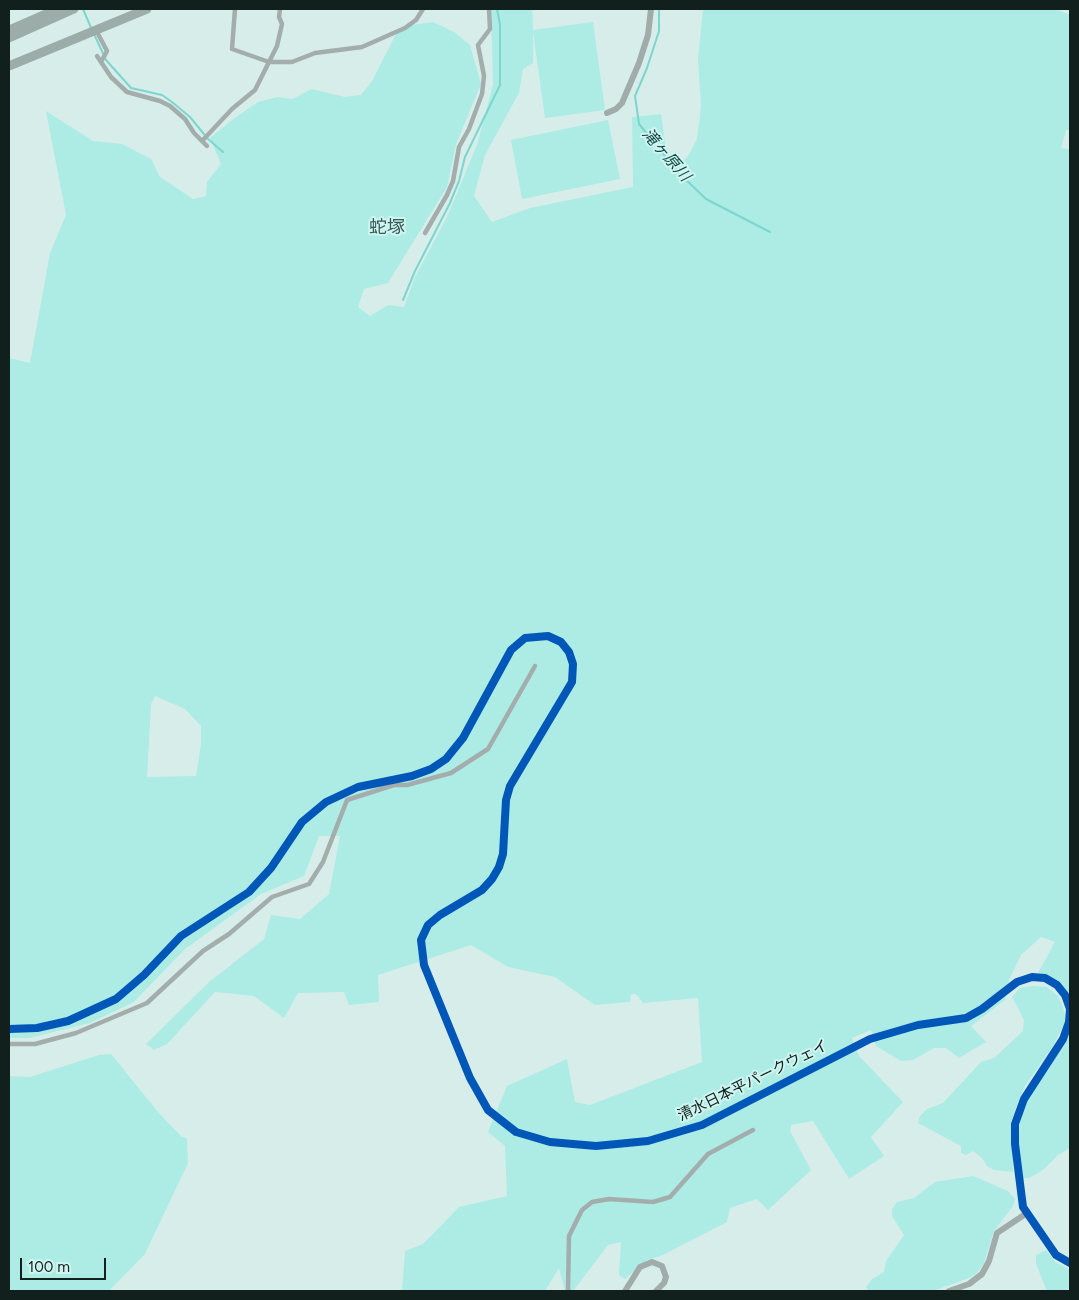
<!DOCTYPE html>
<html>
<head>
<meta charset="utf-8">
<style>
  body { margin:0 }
  #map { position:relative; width:1079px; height:1300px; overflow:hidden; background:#d7edea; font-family:Figtree,sans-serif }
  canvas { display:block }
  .frame { position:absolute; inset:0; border:10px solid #111f1d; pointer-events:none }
  .scale { position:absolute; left:20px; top:1258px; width:86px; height:22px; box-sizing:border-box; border:2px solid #111f1d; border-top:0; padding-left:6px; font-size:15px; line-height:18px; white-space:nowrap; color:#111f1d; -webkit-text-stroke:4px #cff5f0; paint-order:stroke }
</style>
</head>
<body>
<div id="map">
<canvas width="1079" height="1300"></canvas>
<div class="frame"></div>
<div class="scale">100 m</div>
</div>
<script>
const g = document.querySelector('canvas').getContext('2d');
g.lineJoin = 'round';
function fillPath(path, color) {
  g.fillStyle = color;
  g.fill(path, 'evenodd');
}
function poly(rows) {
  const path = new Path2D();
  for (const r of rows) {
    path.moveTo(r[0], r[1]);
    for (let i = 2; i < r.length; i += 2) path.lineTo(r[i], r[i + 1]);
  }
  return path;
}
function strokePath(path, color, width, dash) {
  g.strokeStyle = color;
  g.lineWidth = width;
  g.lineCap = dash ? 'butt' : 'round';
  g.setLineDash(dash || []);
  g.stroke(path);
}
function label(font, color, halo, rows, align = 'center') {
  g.font = font + ' Figtree,"Noto Sans JP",sans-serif';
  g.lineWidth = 4;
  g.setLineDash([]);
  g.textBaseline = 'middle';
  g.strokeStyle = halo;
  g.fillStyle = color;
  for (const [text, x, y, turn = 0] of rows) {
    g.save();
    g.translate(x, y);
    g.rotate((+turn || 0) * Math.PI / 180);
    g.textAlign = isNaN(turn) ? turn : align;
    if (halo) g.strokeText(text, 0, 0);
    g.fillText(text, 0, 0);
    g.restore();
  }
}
const green = poly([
  [491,9,532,9,533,30,593,22,605,110,545,118,533,32,533,63,523,69,519,93,485,155,474,196,492,222,530,208,633,187,632,117,661,114,665,142,674,170,688,156,697,139,701,106,698,59,703,9,1056,9,1070,15,1070,130,1066,130,1061,148,1070,149,1070,1001,1061,985,1053,978,1038,973,1055,942,1041,937,1021,955,1009,980,1005,1000,971,1026,986,1042,959,1058,946,1048,934,1048,913,1060,901,1061,876,1046,871,1030,852,1038,859,1056,903,1102,871,1137,884,1156,849,1179,813,1121,791,1125,790,1131,811,1170,768,1210,757,1199,730,1208,727,1222,661,1256,647,1260,625,1279,619,1275,621,1242,608,1245,573,1291,565,1291,559,1268,545,1291,402,1291,405,1251,423,1244,459,1207,507,1196,505,1146,488,1132,507,1086,567,1059,575,1102,590,1105,702,1062,698,998,643,1003,636,994,631,994,630,1002,595,1005,555,977,508,967,471,945,378,975,379,1002,349,1005,344,992,298,993,284,1018,254,996,215,992,167,1044,154,1050,146,1044,209,982,264,939,271,915,300,919,329,894,340,836,319,836,304,876,261,894,185,949,134,1002,90,1023,29,1038,9,1038,9,358,30,363,50,253,66,215,46,111,93,141,122,144,151,159,160,177,193,199,206,196,207,182,221,164,210,138,236,117,258,102,277,97,293,99,311,89,345,97,361,95,372,81,396,34,412,25,433,22,454,32,470,45,481,84,456,144,447,187,388,283,364,289,358,307,370,316,388,305,404,307,415,277,447,217,477,145,493,85],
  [155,696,185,709,201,726,201,745,196,776,147,777,151,704],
  [608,120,620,179,522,199,511,140],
  [1033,986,1047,987,1058,996,1063,1007,1066,1020,1053,1046,1025,1086,1018,1102,1011,1122,1013,1172,994,1170,987,1166,982,1158,973,1151,966,1155,961,1153,961,1146,918,1123,920,1116,927,1109,943,1103,981,1062,994,1058,1023,1031,1024,1020,1012,997,1020,988],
  [1070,1034,1070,1148,1058,1155,1043,1170,1029,1178,1022,1178,1018,1145,1020,1121,1027,1099],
  [111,1054,158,1112,181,1136,187,1139,188,1163,145,1254,109,1291,9,1291,9,1076,30,1077,99,1055],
  [973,1176,1008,1191,1015,1199,1013,1206,994,1231,984,1263,977,1273,969,1278,933,1291,869,1291,866,1287,872,1279,884,1272,886,1261,904,1235,892,1216,892,1209,897,1202,914,1198,935,1182],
  [1046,1250,1055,1262,1070,1270,1070,1291,1047,1291,1036,1264,1036,1255]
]);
const stream = poly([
  [83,9,92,30],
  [659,9,659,31,647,68,635,96,639,124,679,173,706,199,770,232],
  [94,34,106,60,131,88,162,95,172,102,190,117,208,139,223,152],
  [403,300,415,271,450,203,459,181,465,157,500,85,500,24,497,9]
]);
const street = poly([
  [235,9,232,49,269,62,277,46,282,24,279,17,280,9],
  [96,30,107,51,101,62],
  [97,56,111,77,127,92,160,101,170,106,185,119,194,133,207,146],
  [202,141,232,109,255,90,269,62,292,62,315,53,362,47,405,28,416,20,423,9],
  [425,233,447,195,453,181,459,147,469,129,482,94,484,76,478,45,490,29,489,9],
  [9,1044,35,1044,76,1033,147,1003,203,951,229,934,272,897,309,884,323,862,347,800,394,785,407,785,451,773,488,749,535,666],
  [568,1291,569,1236,582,1210,592,1202,609,1199,653,1202,670,1197,708,1154,753,1130]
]);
const secondary = poly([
  [607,113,616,109,622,103,639,63,648,35,651,9],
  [9,1029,37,1028,68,1021,116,999,144,975,181,936,249,892,271,868,302,822,326,802,358,787,412,776,431,769,446,759,463,738,511,650,525,638,548,636,561,642,569,652,573,664,572,682,510,786,506,800,503,854,499,867,492,879,482,890,440,915,428,925,421,940,424,965,470,1078,488,1110,516,1132,550,1142,596,1146,648,1141,702,1125,870,1039,918,1025,966,1018,982,1009,1017,982,1032,977,1045,978,1057,985,1065,995,1070,1009,1069,1022,1063,1039,1024,1099,1015,1124,1015,1144,1023,1207,1056,1255,1070,1263],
  [625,1291,640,1267,652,1262,662,1266,666,1277,664,1283,656,1291],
  [949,1291,969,1284,982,1274,989,1261,997,1233,1027,1213]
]);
const highway = poly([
  [9,30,57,9],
  [9,38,74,9],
  [9,66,147,9]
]);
const cycleway = poly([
  [9,1029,37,1028,68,1021,116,999,144,975,181,936,249,892,271,868,302,822,326,802,358,787,412,776,431,769,446,759,463,738,511,650,525,638,548,636,561,642,569,652,573,664,572,682,510,786,506,800,503,854,499,867,492,879,482,890,440,915,428,925,421,940,424,965,470,1078,488,1110,516,1132,550,1142,596,1146,648,1141,702,1125,870,1039,918,1025,966,1018,982,1009,1017,982,1032,977,1045,978,1057,985,1065,995,1070,1009,1069,1022,1063,1039,1024,1099,1015,1124,1015,1144,1023,1207,1056,1255,1070,1263]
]);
const streetNames = [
  ["清水日本平パークウェイ",753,1081,-26]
];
const waterNames = [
  ["滝ヶ原川",666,155,49]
];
const quarterNames = [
  ["蛇塚",387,228]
];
fillPath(green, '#acece5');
strokePath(stream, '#7bd6cd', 2);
strokePath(street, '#a3adac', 4.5);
strokePath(secondary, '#a0acaa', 6);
strokePath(highway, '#9caca9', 9);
strokePath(cycleway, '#0057b8', 8);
label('15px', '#111f1d', '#cff5f0', streetNames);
label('italic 16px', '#114743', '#cff5f0', waterNames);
label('18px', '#385956', '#cff5f0', quarterNames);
</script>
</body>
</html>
